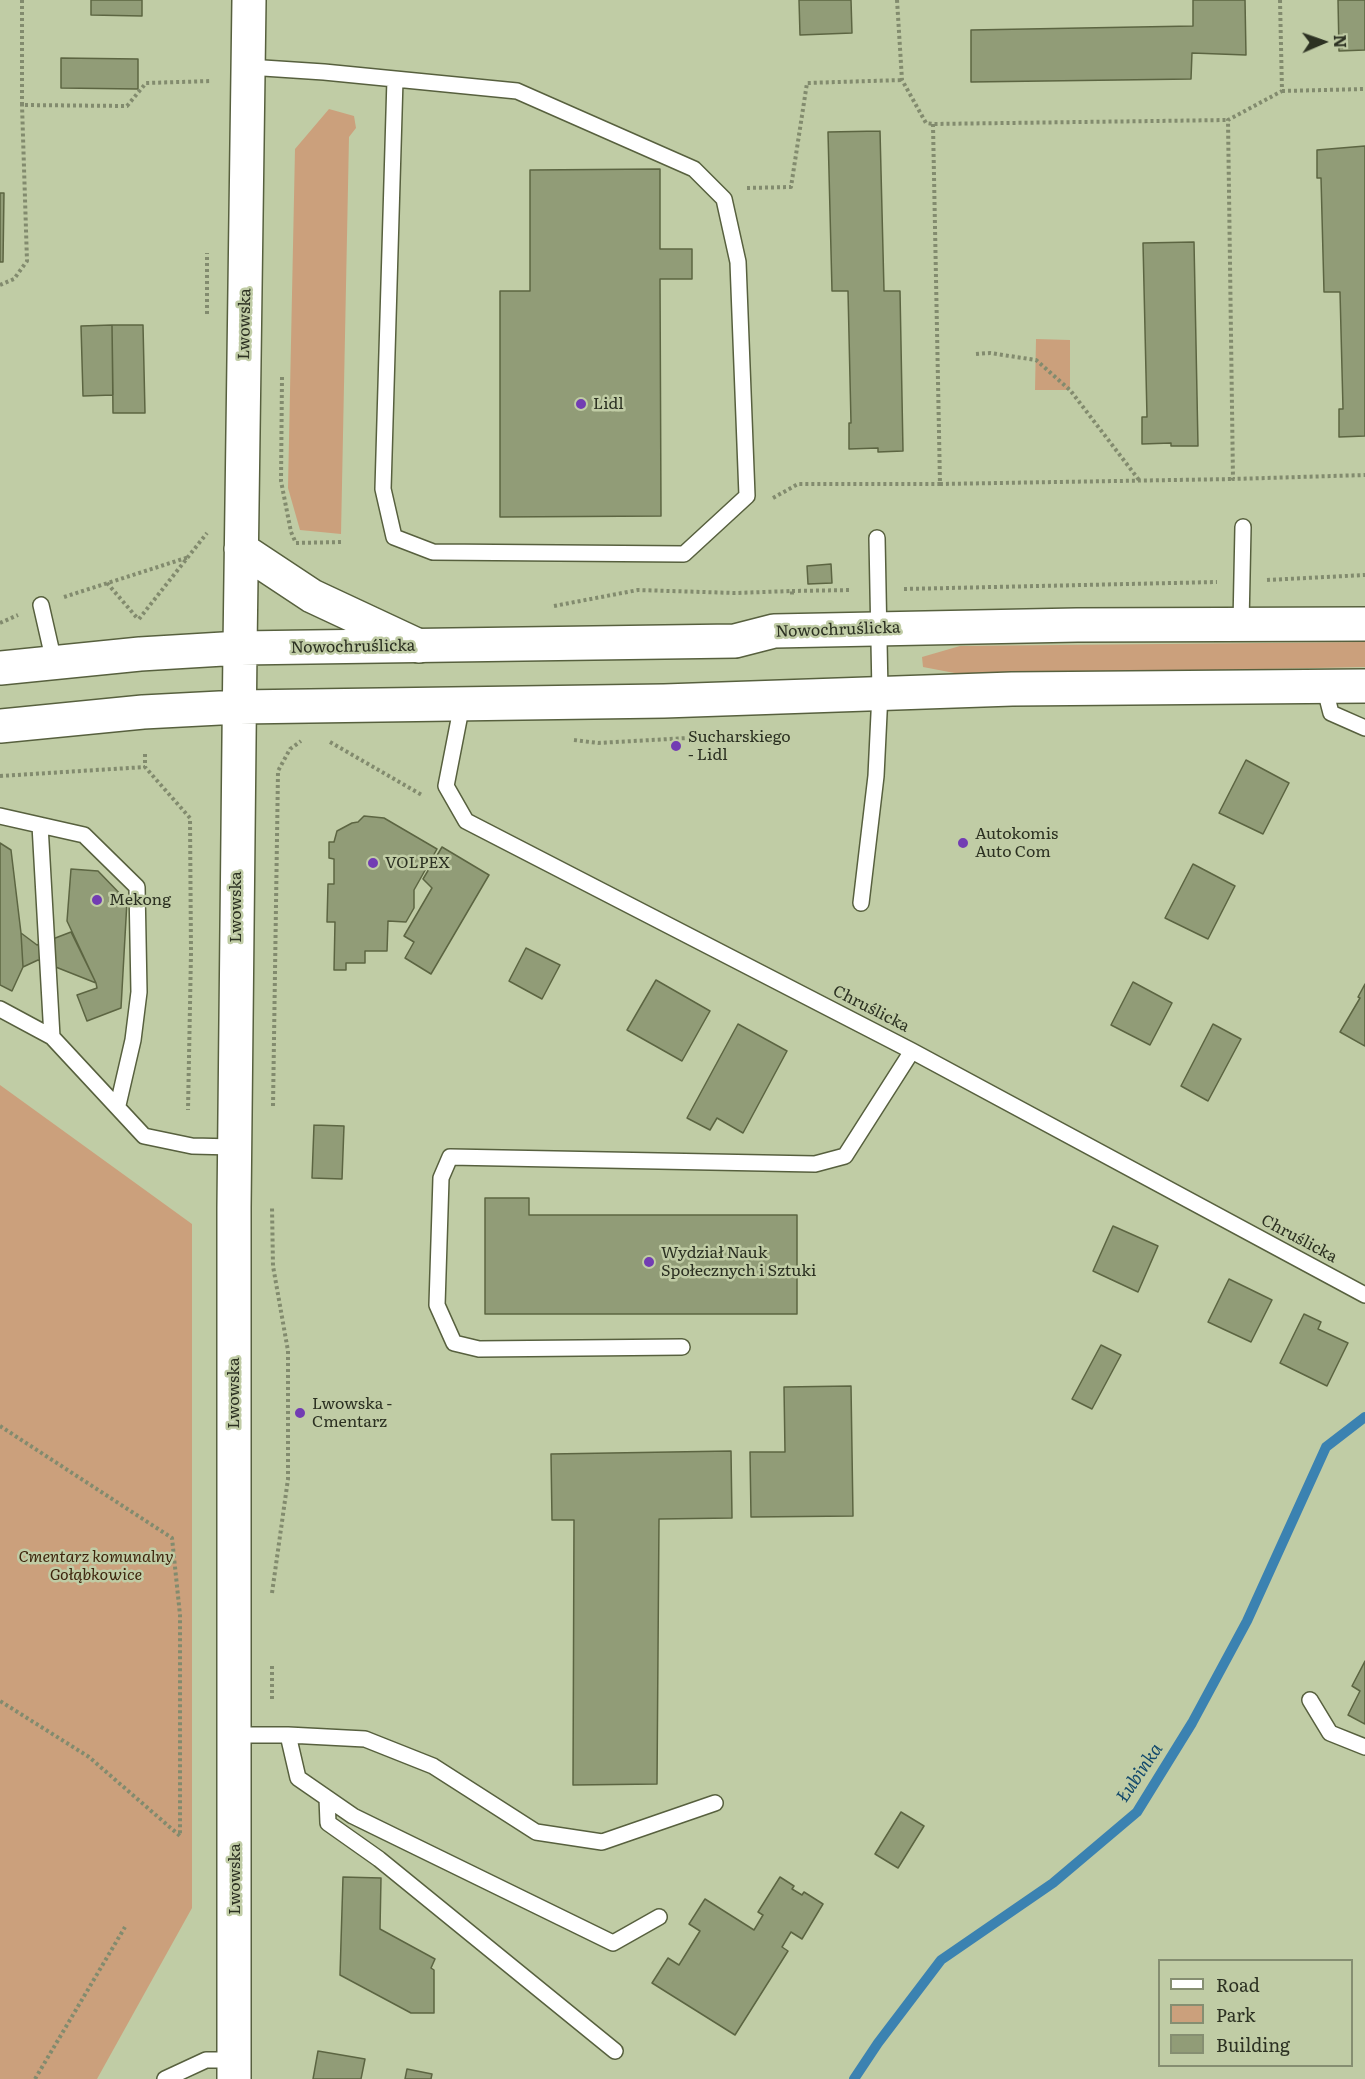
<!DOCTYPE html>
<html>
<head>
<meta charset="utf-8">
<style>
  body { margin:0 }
  #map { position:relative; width:1365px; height:2079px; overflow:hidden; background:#c0cca5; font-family:Literata,serif }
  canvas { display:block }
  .legend { position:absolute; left:1158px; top:1959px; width:195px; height:108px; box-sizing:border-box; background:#c0cca5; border:2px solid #858e71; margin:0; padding:8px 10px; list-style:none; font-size:18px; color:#2c3122 }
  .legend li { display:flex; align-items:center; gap:12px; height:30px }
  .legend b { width:30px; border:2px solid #858e71 }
  .north { position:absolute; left:1293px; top:12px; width:60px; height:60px; -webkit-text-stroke:4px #c0cca5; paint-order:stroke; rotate:88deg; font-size:16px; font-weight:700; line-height:24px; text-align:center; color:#2c3122 }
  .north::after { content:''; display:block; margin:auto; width:21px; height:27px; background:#2c3122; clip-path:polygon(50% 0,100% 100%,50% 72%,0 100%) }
</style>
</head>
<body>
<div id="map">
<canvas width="1365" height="2079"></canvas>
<ul class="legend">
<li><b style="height:8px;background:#fff"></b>Road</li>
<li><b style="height:16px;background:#cba07c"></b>Park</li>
<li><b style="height:16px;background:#919c77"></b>Building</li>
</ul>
<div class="north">N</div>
</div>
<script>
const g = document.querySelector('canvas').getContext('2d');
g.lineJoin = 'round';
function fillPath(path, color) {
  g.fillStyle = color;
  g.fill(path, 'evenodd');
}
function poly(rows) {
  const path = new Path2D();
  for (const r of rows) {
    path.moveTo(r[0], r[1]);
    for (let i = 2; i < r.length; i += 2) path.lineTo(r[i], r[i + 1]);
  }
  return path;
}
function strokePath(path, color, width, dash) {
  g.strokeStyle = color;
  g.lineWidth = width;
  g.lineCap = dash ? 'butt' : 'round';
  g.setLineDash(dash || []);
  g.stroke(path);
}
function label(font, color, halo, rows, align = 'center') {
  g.font = font + ' Literata,serif';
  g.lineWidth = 5;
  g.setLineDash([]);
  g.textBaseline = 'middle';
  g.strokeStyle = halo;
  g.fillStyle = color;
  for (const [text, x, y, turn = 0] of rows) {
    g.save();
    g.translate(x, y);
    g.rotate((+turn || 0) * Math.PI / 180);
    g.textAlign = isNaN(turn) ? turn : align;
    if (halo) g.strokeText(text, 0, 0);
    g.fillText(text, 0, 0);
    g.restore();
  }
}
const green = poly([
  [329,109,354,116,356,128,349,137,341,534,300,530,288,488,295,149],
  [1036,339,1070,340,1070,390,1035,390],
  [1365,642,1365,667,965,675,923,667,922,657,960,646],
  [0,1085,192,1224,192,1908,97,2079,0,2079]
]);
const stream = poly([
  [854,2079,878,2043,941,1960,1053,1883,1137,1812,1192,1723,1247,1621,1326,1447,1365,1417]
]);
const building = poly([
  [91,0,142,0,142,16,91,15,91,0],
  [799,0,851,0,852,33,800,35,799,0],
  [1193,0,1245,0,1246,55,1192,53,1191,79,971,82,971,30,1193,26,1193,0],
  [1338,0,1365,0,1365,50,1339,51,1338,0],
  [61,58,138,59,138,89,61,88,61,58],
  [880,131,884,291,900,291,903,451,878,452,878,448,849,449,849,423,851,423,848,291,832,291,828,132,880,131],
  [1365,146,1365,436,1339,437,1339,409,1343,409,1340,292,1324,292,1321,178,1317,178,1317,150,1365,146],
  [660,169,660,249,692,249,692,279,660,279,661,516,500,517,500,291,530,291,530,170,660,169],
  [0,193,4,193,3,262,0,262,0,193],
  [1194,242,1198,446,1171,446,1171,443,1142,444,1142,417,1147,417,1143,243,1194,242],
  [112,325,113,395,83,396,81,326,112,325],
  [112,325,143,325,145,413,113,413,112,325],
  [831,564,832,583,808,584,807,566,831,564],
  [1246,760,1289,783,1263,834,1219,813,1246,760],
  [364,816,384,818,437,849,414,890,414,908,406,922,388,921,387,951,365,951,365,963,346,963,346,970,334,970,335,922,327,922,328,884,334,884,334,859,329,858,329,842,334,842,337,831,352,823,358,822,364,816],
  [0,843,11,850,21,933,23,967,12,991,0,985,0,843],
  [442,847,489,875,431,974,405,958,414,942,404,936,432,888,423,879,442,847],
  [1193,864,1235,886,1208,939,1165,918,1193,864],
  [71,869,98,871,127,901,121,1008,87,1021,77,995,97,988,96,983,67,921,71,869],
  [71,932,96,983,38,960,23,967,21,933,37,945,71,932],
  [526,948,560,965,542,999,509,981,526,948],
  [656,980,710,1011,682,1061,627,1030,656,980],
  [1133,982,1172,1003,1150,1045,1111,1025,1133,982],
  [1365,984,1365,1046,1340,1032,1360,998,1358,997,1365,984],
  [738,1024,787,1051,743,1133,717,1118,710,1130,687,1118,738,1024],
  [1213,1024,1241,1039,1208,1101,1181,1086,1213,1024],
  [314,1125,344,1126,342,1179,312,1178,314,1125],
  [485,1198,529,1198,529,1215,797,1215,797,1314,485,1314,485,1198],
  [1113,1226,1158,1246,1138,1292,1093,1271,1113,1226],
  [1229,1279,1272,1300,1251,1342,1208,1322,1229,1279],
  [1304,1314,1321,1322,1318,1329,1348,1343,1327,1386,1280,1363,1304,1314],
  [1101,1345,1121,1355,1092,1409,1072,1399,1101,1345],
  [851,1386,853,1516,751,1517,750,1452,785,1452,784,1387,851,1386],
  [731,1451,732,1518,659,1519,657,1784,573,1785,574,1520,552,1520,551,1454,731,1451],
  [1365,1661,1365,1724,1348,1715,1360,1691,1352,1686,1365,1661],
  [901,1812,924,1826,898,1868,875,1854,901,1812],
  [343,1877,381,1878,380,1929,435,1959,431,1968,434,1970,434,2013,411,2013,340,1975,343,1877],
  [780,1877,794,1886,792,1889,802,1895,804,1892,823,1904,802,1939,791,1932,782,1947,788,1951,735,2035,652,1983,668,1958,679,1965,700,1931,689,1924,705,1899,754,1930,763,1915,758,1912,780,1877],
  [318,2051,365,2059,361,2079,313,2079,318,2051],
  [407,2069,432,2074,431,2079,405,2079,407,2069]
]);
const path = poly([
  [22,0,22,105,127,106,146,83,212,81],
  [897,0,902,80,926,123,933,124,1228,120],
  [1280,0,1282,91,1228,120,1233,479,1365,475],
  [1282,91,1365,89],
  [933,124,940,484,1233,479],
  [747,188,791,187,807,83,902,80],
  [0,285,14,279,27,261,22,105],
  [207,314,207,253],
  [976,354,990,353,1036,360,1070,390,1139,480],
  [282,377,281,481,291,532,295,541],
  [773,498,798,484,940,484],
  [296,543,343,542],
  [1267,580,1365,575],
  [107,583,138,619],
  [904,589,1217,582],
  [792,591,852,590],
  [64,597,189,557],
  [554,606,638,590,735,593,792,591,792,596],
  [139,619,207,533],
  [0,623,18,615],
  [574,740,598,743,705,737],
  [330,742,422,795],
  [145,754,145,767,190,818,191,953,188,1110],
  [0,776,145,767],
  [273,1106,278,771,290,749,301,741],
  [0,1426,172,1538,180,1615,180,1836,89,1757,0,1701],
  [272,1593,288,1479,288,1351,273,1266,272,1207],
  [272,1666,272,1699],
  [35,2079,125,1927]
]);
const service = poly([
  [248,67,324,72,517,91,694,169,724,199,738,262,747,496,684,554,433,552,394,537,383,489,395,79],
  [41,605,54,662],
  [1241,624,1243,527],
  [1324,686,1331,713,1365,728],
  [462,704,446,786,466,821,912,1051,1365,1295],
  [0,816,84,835,137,887,139,992,133,1040,118,1105],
  [40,825,52,1037],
  [861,903,876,776,880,693,877,538],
  [0,1009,52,1037,144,1136,192,1146,234,1147],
  [682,1347,479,1349,454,1343,437,1305,441,1178,450,1157,815,1164,845,1156,912,1051],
  [1310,1700,1330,1733,1365,1747],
  [235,1735,288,1735,365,1739,433,1766,536,1832,602,1842,715,1803],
  [288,1735,298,1778,353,1816,613,1943,659,1917],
  [327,1798,328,1823,379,1859,615,2051],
  [165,2079,206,2060,234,2060]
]);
const tertiary = poly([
  [241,549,312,596,419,646],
  [240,648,249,0]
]);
const primary = poly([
  [0,668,140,654,240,648,735,641,774,631,1077,625,1365,624],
  [0,726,143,712,239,707,664,701,1012,689,1365,686],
  [234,2079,234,1207,240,648]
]);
const markers = [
  [581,404,6,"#723cb3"],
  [676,746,6,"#723cb3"],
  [963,843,6,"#723cb3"],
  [373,863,6,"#723cb3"],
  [97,900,6,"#723cb3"],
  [649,1262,6,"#723cb3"],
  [300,1413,6,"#723cb3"]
];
const streetNames = [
  ["Lwowska",245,324,-89],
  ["Nowochruślicka",838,630,-2],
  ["Nowochruślicka",353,647,-1],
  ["Lwowska",236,907,-90],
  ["Chruślicka",871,1009,27],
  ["Chruślicka",1299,1239,28],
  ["Lwowska",234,1393,-90],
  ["Lwowska",235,1879,-90]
];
const poiNames = [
  ["Lidl",593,404],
  ["Sucharskiego",688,737],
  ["- Lidl",688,755],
  ["Autokomis",975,834],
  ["Auto Com",975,852],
  ["VOLPEX",385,863],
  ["Mekong",109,900],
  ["Wydział Nauk",661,1253],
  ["Społecznych i Sztuki",661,1271],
  ["Lwowska -",312,1404],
  ["Cmentarz",312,1422]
];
const parkNames = [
  ["Cmentarz komunalny",96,1557],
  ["Gołąbkowice",96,1575]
];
const waterNames = [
  ["Łubinka",1140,1773,-56]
];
fillPath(green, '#cba07c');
strokePath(stream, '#3b82b1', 10);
fillPath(building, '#919c77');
strokePath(building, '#5c6542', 1.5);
strokePath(service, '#57603e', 18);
strokePath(tertiary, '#57603e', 36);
strokePath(primary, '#57603e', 36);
strokePath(path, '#828b6e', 4, [3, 3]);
strokePath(service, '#fff', 15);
strokePath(tertiary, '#fff', 33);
strokePath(primary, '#fff', 33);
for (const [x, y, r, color] of markers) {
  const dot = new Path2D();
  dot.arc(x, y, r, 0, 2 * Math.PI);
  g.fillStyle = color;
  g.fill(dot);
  strokePath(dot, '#c0cca5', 2);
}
label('16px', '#2c3122', '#c0cca5', streetNames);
label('16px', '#2c3122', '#c0cca5', poiNames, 'left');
label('italic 16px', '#3e250d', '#c0cca5', parkNames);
label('italic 18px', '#144a6c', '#c0cca5', waterNames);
</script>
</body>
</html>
